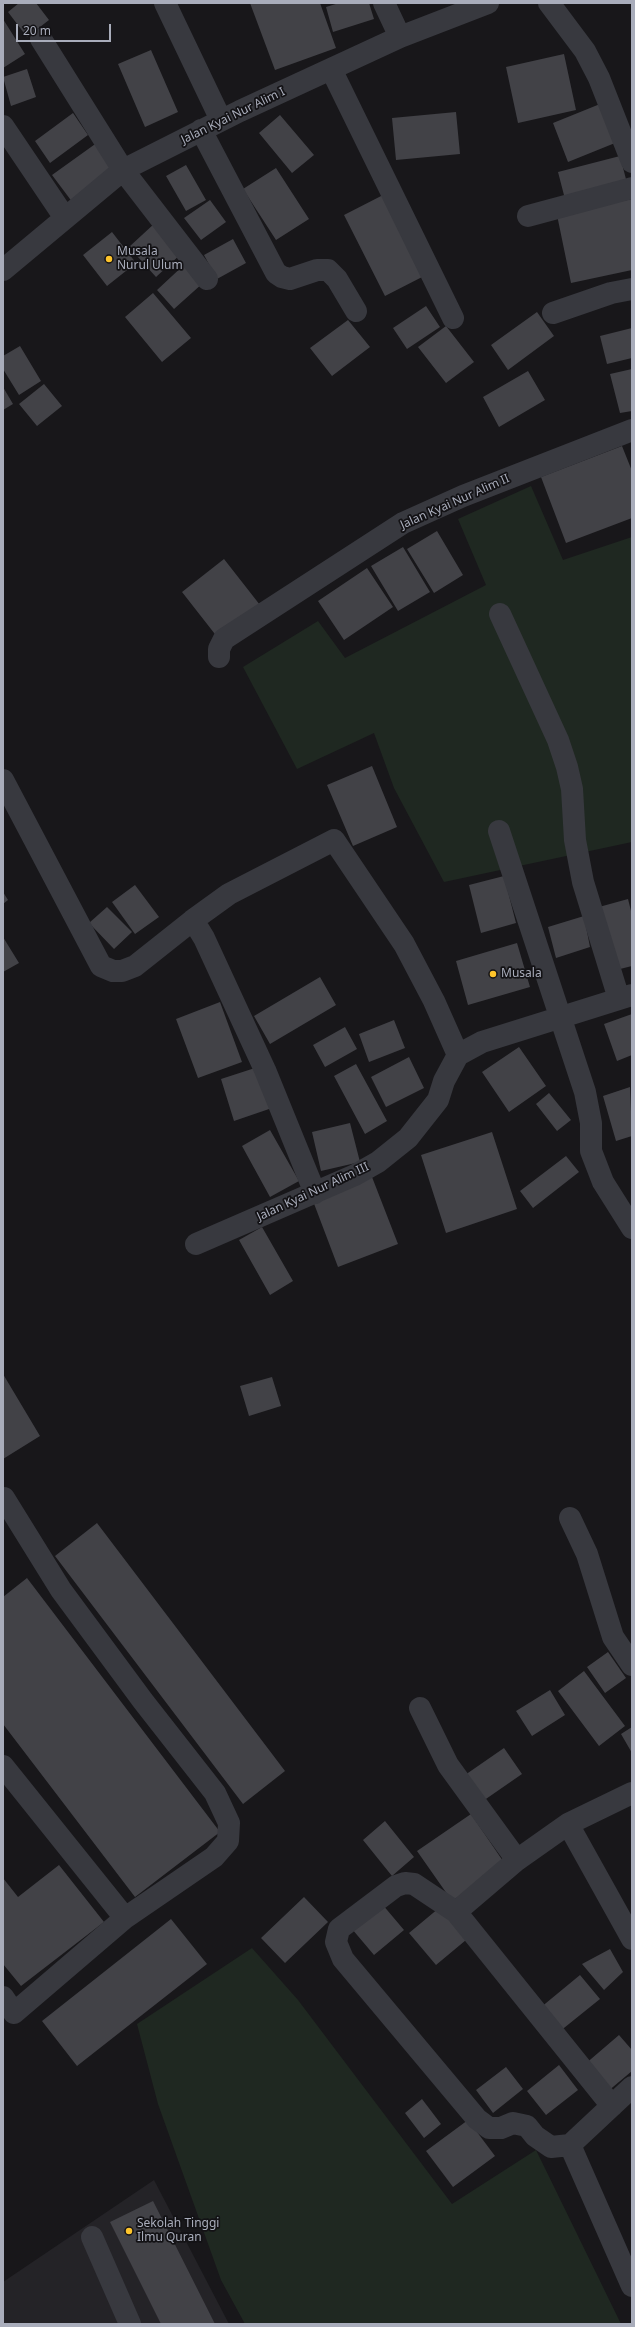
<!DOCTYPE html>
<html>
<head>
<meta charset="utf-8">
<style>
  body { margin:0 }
  #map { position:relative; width:635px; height:2327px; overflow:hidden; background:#18171a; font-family:"Noto Sans",sans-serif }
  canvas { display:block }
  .frame { position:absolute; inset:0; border:4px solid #a9adbb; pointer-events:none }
  .scale { position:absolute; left:16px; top:24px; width:95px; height:18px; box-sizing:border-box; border:2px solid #a9adbb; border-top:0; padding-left:5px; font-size:12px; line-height:14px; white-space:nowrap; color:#a9adbb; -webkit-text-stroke:3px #131215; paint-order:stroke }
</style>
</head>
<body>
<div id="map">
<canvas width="635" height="2327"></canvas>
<div class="frame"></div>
<div class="scale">20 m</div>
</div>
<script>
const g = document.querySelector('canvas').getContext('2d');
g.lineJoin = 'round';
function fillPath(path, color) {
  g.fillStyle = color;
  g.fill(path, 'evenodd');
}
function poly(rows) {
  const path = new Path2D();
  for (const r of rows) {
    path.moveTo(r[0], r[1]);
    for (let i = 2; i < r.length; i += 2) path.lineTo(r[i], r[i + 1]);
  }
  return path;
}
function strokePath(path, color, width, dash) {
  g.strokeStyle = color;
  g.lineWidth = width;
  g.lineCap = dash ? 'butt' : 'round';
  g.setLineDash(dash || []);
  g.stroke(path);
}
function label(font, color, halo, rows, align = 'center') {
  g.font = font + ' "Noto Sans",sans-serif';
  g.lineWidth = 3.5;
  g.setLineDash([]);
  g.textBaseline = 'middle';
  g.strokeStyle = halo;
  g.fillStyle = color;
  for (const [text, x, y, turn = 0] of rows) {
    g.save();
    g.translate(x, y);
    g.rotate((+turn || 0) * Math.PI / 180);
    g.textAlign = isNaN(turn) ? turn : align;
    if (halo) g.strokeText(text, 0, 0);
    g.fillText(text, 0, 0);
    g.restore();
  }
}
const built = poly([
  [154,2180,229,2324,3,2324,3,2282]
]);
const green = poly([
  [531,486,563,560,632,537,632,842,444,882,394,788,374,733,297,769,243,667,318,621,345,658,486,585,458,519],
  [252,1948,298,2000,452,2204,536,2150,621,2324,245,2324,221,2280,158,2104,137,2024]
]);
const building = poly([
  [19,3,36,3,49,20,27,37,8,12],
  [250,3,320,3,336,48,275,70],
  [339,3,369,3,374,19,333,32,326,7],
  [3,19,25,54,3,68],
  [151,50,178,112,145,127,118,64],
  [564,54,576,110,518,123,506,67],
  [27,69,36,97,11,106,3,77],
  [600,104,615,143,568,162,553,123],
  [456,112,460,154,396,160,392,118],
  [73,113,88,135,50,163,35,141],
  [280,115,314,155,292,173,259,133],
  [98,142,119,169,73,203,52,175],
  [620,156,627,183,565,199,558,172],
  [186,165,206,200,186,211,166,176],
  [276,168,309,219,276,240,243,189],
  [385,194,426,275,385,296,344,215],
  [632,199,632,270,571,283,557,215],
  [210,200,226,222,201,240,184,218],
  [155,223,182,253,156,277,129,247],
  [112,232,136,263,107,286,83,255],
  [233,239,246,263,217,279,204,255],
  [186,263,203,283,174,309,157,290],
  [153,293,191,338,162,362,125,317],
  [426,306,440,327,407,349,393,328],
  [537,312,554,336,508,370,491,345],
  [348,320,370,347,332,376,310,348],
  [446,326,474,362,446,383,418,347],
  [632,328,632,358,607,364,600,336],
  [20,346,41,381,19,395,3,369,3,356],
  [632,369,632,411,620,413,610,374],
  [528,371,545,400,499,427,483,397],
  [44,384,62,406,37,426,19,404],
  [3,387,13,404,3,410],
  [622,446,632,471,632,518,566,543,541,477],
  [437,531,463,575,434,593,407,549],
  [403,547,430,592,398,611,371,566],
  [224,559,260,605,218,638,182,592],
  [367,568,393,607,344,640,318,601],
  [372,766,397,827,353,846,327,785],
  [504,876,516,923,481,933,469,885],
  [135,885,159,917,135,934,112,902],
  [3,892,8,900,3,904],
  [628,899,632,915,632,966,616,970,599,907],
  [107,907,132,932,114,949,89,923],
  [584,916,590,947,556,958,548,927],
  [3,937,19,963,3,972],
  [517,943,530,987,468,1005,456,961],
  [320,977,336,1005,270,1044,254,1016],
  [220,1002,242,1062,198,1078,176,1019],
  [632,1014,632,1055,617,1061,604,1024],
  [394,1020,405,1048,369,1062,359,1034],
  [345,1027,357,1049,325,1067,313,1045],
  [519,1047,546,1086,509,1112,482,1072],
  [409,1057,424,1088,386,1107,371,1077],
  [356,1064,387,1121,365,1134,334,1076],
  [258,1067,272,1108,234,1121,221,1079],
  [630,1087,632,1136,616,1141,603,1096],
  [549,1093,571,1120,557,1131,536,1104],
  [350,1123,360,1162,321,1171,312,1132],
  [270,1130,299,1181,270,1197,242,1146],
  [492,1132,517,1209,446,1233,421,1155],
  [566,1156,579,1172,533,1208,520,1191],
  [372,1177,398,1244,338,1267,313,1201],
  [262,1227,293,1281,270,1295,239,1240],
  [3,1374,40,1436,3,1459],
  [272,1377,281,1406,249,1416,240,1386],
  [97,1523,285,1771,243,1804,55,1556],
  [27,1578,220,1832,135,1897,3,1724,3,1597],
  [608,1652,626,1678,605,1693,587,1667],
  [584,1671,625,1726,599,1746,558,1691],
  [550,1690,565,1715,532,1736,516,1711],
  [632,1727,632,1753,621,1734],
  [504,1748,522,1774,483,1801,465,1775],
  [471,1814,505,1864,452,1901,417,1851],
  [385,1821,414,1857,392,1876,363,1840],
  [59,1865,104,1922,21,1986,3,1964,3,1878,18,1897],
  [304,1897,328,1922,285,1963,261,1938],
  [382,1904,404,1930,374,1955,352,1929],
  [439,1908,466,1940,436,1965,409,1933],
  [171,1919,207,1964,77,2066,42,2021],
  [610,1949,623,1972,604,1990,582,1964],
  [580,1975,600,1999,559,2032,540,2008],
  [619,2035,632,2050,632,2071,607,2092,584,2065],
  [559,2065,578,2090,546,2115,527,2091],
  [506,2067,523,2089,493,2113,476,2090],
  [422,2099,441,2124,424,2138,405,2113],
  [468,2120,495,2156,453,2187,426,2151],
  [153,2201,215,2324,161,2324,110,2222]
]);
const minor = poly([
  [165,3,221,120],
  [384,3,400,37],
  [549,3,585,51,599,78,632,162],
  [41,39,123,170,207,279],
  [331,69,453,318],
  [3,126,65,218],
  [201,130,276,273,282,277,290,279,317,270,328,270,337,279,356,311],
  [528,216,632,188],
  [3,270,123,170,240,111,400,37,488,3],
  [553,313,611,293,632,289],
  [500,614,558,740,567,767,572,789,575,840,583,882,619,999],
  [219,657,219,649,224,639,403,523,463,496,632,430],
  [3,780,101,966,113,971,122,971,135,966,193,920,229,894,334,840,404,944,434,1001,458,1055],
  [499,831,585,1092,591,1123,591,1151,603,1182,632,1228],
  [193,920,204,938,265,1070,315,1193],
  [196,1244,355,1175,378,1162,408,1138,438,1100,444,1081,458,1055,469,1049,482,1042,632,995],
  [570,1518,587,1554,613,1637,632,1665],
  [420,1708,448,1765,517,1860],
  [3,1766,125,1918],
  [568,1824,632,1939],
  [456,1912,517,1860,568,1824,632,1793],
  [3,1997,14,2013,125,1918,214,1857,228,1841,229,1823,215,1793,143,1701,61,1590,4,1498],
  [612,2106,456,1912,414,1884,405,1883,396,1886,339,1929,336,1942,343,1959,477,2119,489,2128,501,2128,513,2123,527,2126,535,2136,551,2147,570,2145,632,2087],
  [570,2145,632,2286],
  [92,2237,130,2324]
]);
const markers = [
  [109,259,4,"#fec42b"],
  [493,974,4,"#fec42b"],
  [129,2231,4,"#fec42b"]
];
const streetNames = [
  ["Jalan Kyai Nur Alim I",233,116,-26],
  ["Jalan Kyai Nur Alim II",455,502,-24],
  ["Jalan Kyai Nur Alim III",313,1192,-25]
];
const poiNames = [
  ["Musala",117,252],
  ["Nurul Ulum",117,266],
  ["Musala",501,974],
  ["Sekolah Tinggi",137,2224],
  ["Ilmu Quran",137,2238]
];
fillPath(built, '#242327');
fillPath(green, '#1f2821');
fillPath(building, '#424247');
strokePath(minor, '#38393f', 22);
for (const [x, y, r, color] of markers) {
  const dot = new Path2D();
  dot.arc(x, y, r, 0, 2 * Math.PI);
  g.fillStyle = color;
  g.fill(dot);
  strokePath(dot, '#131215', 1.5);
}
label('12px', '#a9adbb', '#131215', streetNames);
label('12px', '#a9adbb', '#131215', poiNames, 'left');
</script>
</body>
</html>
